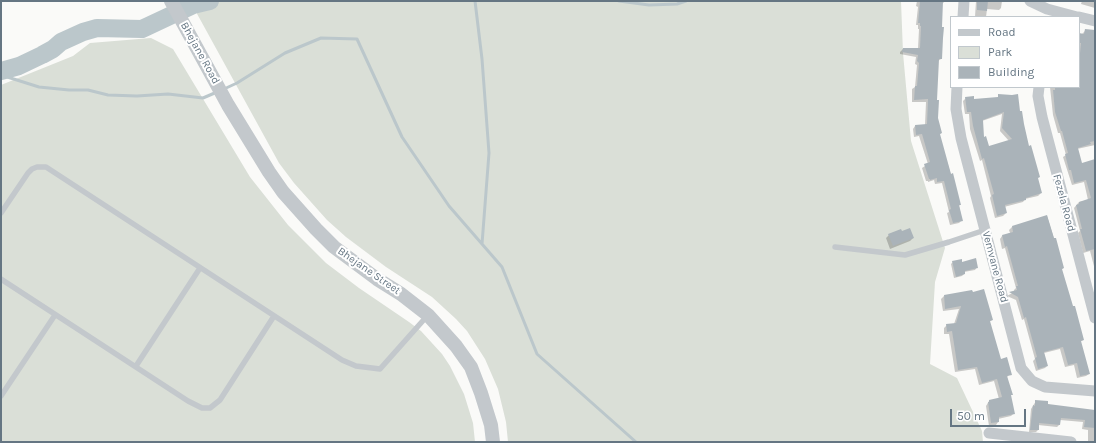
<!DOCTYPE html>
<html>
<head>
<meta charset="utf-8">
<style>
  body { margin:0 }
  #map { position:relative; width:1096px; height:443px; overflow:hidden; background:#fafaf8; font-family:Karla,sans-serif }
  canvas { display:block }
  .frame { position:absolute; inset:0; border:2px solid #657683; pointer-events:none }
  .legend { position:absolute; left:950px; top:16px; width:130px; height:72px; box-sizing:border-box; background:#fff; border:1px solid #c1c8cd; margin:0; padding:5px 7px; list-style:none; font-size:12px; color:#657683 }
  .legend li { display:flex; align-items:center; gap:8px; height:20px }
  .legend b { width:20px; border:1px solid #c1c8cd }
  .scale { position:absolute; left:950px; top:409px; width:76px; height:18px; box-sizing:border-box; border:2px solid #657683; border-top:0; padding-left:5px; font-size:12px; line-height:14px; white-space:nowrap; color:#657683; -webkit-text-stroke:3px #fff; paint-order:stroke }
</style>
</head>
<body>
<div id="map">
<canvas width="1096" height="443"></canvas>
<div class="frame"></div>
<ul class="legend">
<li><b style="height:5px;background:#c3c8cc"></b>Road</li>
<li><b style="height:11px;background:#dadfd7"></b>Park</li>
<li><b style="height:11px;background:#aab3b9"></b>Building</li>
</ul>
<div class="scale">50 m</div>
</div>
<script>
const g = document.querySelector('canvas').getContext('2d');
g.lineJoin = 'round';
function fillPath(path, color) {
  g.fillStyle = color;
  g.fill(path, 'evenodd');
}
function poly(rows) {
  const path = new Path2D();
  for (const r of rows) {
    path.moveTo(r[0], r[1]);
    for (let i = 2; i < r.length; i += 2) path.lineTo(r[i], r[i + 1]);
  }
  return path;
}
function strokePath(path, color, width, dash) {
  g.strokeStyle = color;
  g.lineWidth = width;
  g.lineCap = dash ? 'butt' : 'round';
  g.setLineDash(dash || []);
  g.stroke(path);
}
function label(font, color, halo, rows, align = 'center') {
  g.font = font + ' Karla,sans-serif';
  g.lineWidth = 4;
  g.setLineDash([]);
  g.textBaseline = 'middle';
  g.strokeStyle = halo;
  g.fillStyle = color;
  for (const [text, x, y, turn = 0] of rows) {
    g.save();
    g.translate(x, y);
    g.rotate((+turn || 0) * Math.PI / 180);
    g.textAlign = isNaN(turn) ? turn : align;
    if (halo) g.strokeText(text, 0, 0);
    g.fillText(text, 0, 0);
    g.restore();
  }
}
const green = poly([
  [190,1,901,1,903,53,911,141,945,248,935,282,930,364,957,378,982,431,983,442,508,442,506,422,498,389,485,359,467,331,456,319,432,297,386,267,346,237,327,220,294,183,279,163],
  [151,38,173,49,250,177,288,225,326,263,359,288,409,322,421,331,442,354,450,366,464,394,473,423,475,442,1,442,1,85,73,56,90,43]
]);
const shadow = poly([
  [917,1,945,1,942,4,941,59,938,61,936,101,937,118,941,133,939,135,960,205,959,206,962,220,959,223,950,225,947,213,949,212,942,183,935,184,934,180,928,182,928,181,926,181,922,168,928,164,919,136,914,137,913,129,915,126,925,125,926,102,912,102,912,89,915,87,917,65,915,64,916,57,900,54,900,52,903,49,918,49,919,29,918,29,918,25,916,25,918,7,916,6],
  [976,1,1002,1,1001,8,999,10,987,9,986,17,975,17],
  [1082,1,1095,1,1095,8,1081,4],
  [1018,16,1027,16,1027,17,1017,17],
  [1085,31,1095,32,1095,145,1077,149,1081,164,1095,160,1095,270,1090,251,1083,253,1078,233,1080,231,1074,208,1079,202,1088,200,1084,182,1072,185,1063,157,1066,155,1060,133,1058,133,1053,115,1050,87,1079,87,1079,34,1082,34],
  [966,98,1019,112,1041,193,1038,196,1025,199,1023,202,1004,207,1006,213,1003,216,995,218,990,198,991,196,982,160,980,161,970,129,969,114,965,114,963,101],
  [1002,114,1000,131,1009,141,988,147,983,138,982,121],
  [1047,216,1063,268,1061,270,1083,340,1080,342,1089,374,1086,376,1077,378,1074,365,1065,367,1060,349,1044,353,1047,366,1045,368,1036,371,1033,361,1035,359,1024,319,1022,320,1016,300,1007,296,1014,292,1014,290,1016,288,1005,248,1002,249,1000,239,1002,236,1010,233,1009,230,1012,227],
  [889,235,913,238,910,241,890,249,886,238],
  [953,262,962,263,977,267,975,270,964,272,964,274,962,276,954,278,951,264],
  [944,296,992,320,989,322,1000,360,1010,374,1007,377,1011,395,1010,396,1014,413,1011,416,998,419,998,422,996,425,989,426,986,406,989,401,999,399,994,381,979,385,975,369,955,372,949,334,944,334,944,328,947,325,954,324,959,309,943,311,941,299],
  [1036,401,1047,405,1095,412,1095,442,1088,442,1088,430,1082,429,1083,422,1060,420,1060,424,1057,427,1038,425,1038,430,1036,432,1029,432,1031,409]
]);
const stream = poly([
  [475,1,482,59,489,153,482,244,502,267,537,354,636,442],
  [619,1,649,5,677,4,686,1],
  [1,75,39,87,69,90,88,90,108,95,137,96,168,94,203,98,217,92],
  [224,89,237,83,285,53,321,38,357,39,402,137,449,206,482,244]
]);
const river = poly([
  [1,71,19,66,42,55,53,49,61,42,83,32,97,28,142,29,193,5,210,1]
]);
const building = poly([
  [920,1,943,1,942,27,944,27,943,38,942,59,939,59,937,100,939,100,938,118,942,133,940,134,951,174,953,173,961,205,959,205,963,221,953,223,949,210,951,209,944,181,937,182,937,178,930,180,930,179,929,179,924,164,930,162,922,134,916,135,915,125,927,124,928,99,914,100,915,86,917,86,919,63,917,61,918,55,902,52,903,48,920,48,921,26,920,26,920,23,918,23],
  [977,1,988,1,987,11,977,10],
  [1085,29,1095,30,1095,141,1090,142,1091,144,1078,148,1082,163,1095,159,1095,249,1086,251,1080,229,1082,229,1076,205,1079,204,1079,202,1091,198,1086,180,1074,183,1071,170,1069,170,1065,154,1068,153,1062,131,1061,131,1055,112,1053,90,1055,90,1055,87,1079,87,1079,63,1081,43,1079,43,1079,33,1084,34],
  [998,94,1012,95,1018,94,1020,111,1022,111,1024,124,1029,146,1031,145,1040,177,1038,178,1042,193,1026,198,1026,200,1005,205,1007,213,997,216,992,195,994,194,984,158,982,159,973,126,971,112,967,112,965,97,974,96,974,99,998,97],
  [1004,112,1002,128,1012,139,989,146,986,136,984,137,983,120],
  [1047,215,1054,238,1056,238,1064,268,1062,269,1073,306,1075,306,1084,340,1081,341,1090,374,1080,376,1077,363,1068,365,1063,347,1044,352,1048,366,1038,369,1035,358,1037,357,1026,317,1024,318,1018,297,1009,292,1017,290,1016,286,1018,286,1007,246,1005,247,1002,235,1013,232,1012,226],
  [910,228,914,238,893,246,888,234,901,229,902,231],
  [976,258,978,268,965,271,965,274,956,277,952,261,962,259,962,262],
  [984,289,993,320,990,321,1001,359,1007,357,1012,375,1007,376,1013,395,1011,395,1015,414,999,417,999,422,991,423,988,402,989,402,989,400,1002,397,997,379,982,383,977,367,958,370,952,331,947,332,946,324,956,323,961,306,945,309,944,295,972,290,973,292],
  [1035,400,1048,401,1048,404,1095,410,1095,428,1084,427,1085,420,1061,418,1060,425,1039,423,1039,430,1030,430,1033,405,1035,406]
]);
const service = poly([
  [1,213,28,173,32,169,37,167,46,167,342,360,356,366,380,369,428,315],
  [835,247,905,255,949,242,985,230],
  [1,279,188,401,202,408,210,408,220,400,274,316],
  [136,366,200,268],
  [1,396,55,315]
]);
const minor = poly([
  [1030,1,1047,9,1077,17],
  [963,17,964,1],
  [1079,17,1095,21],
  [957,87,956,109,961,138,1021,368,1032,381,1045,387,1095,391],
  [1039,87,1038,96,1042,117,1095,318],
  [989,433,1071,442]
]);
const tertiary = poly([
  [171,1,228,105,269,172,283,192,316,229,334,247,377,279,401,294,428,315,456,346,471,367,481,393,491,425,493,442]
]);
const streetNames = [
  ["Bhejane Road",200,53,61],
  ["Fezela Road",1064,203,75],
  ["Vemvane Road",995,267,75],
  ["Bhejane Street",369,271,35]
];
fillPath(green, '#dadfd7');
fillPath(shadow, '#0003');
strokePath(stream, '#bbc7cb', 3);
strokePath(river, '#bbc7cb', 18);
fillPath(building, '#aab3b9');
strokePath(service, '#c3c8cc', 5.5);
strokePath(minor, '#c3c8cc', 11);
strokePath(tertiary, '#c3c8cc', 14);
label('11px', '#657683', '#fff', streetNames);
</script>
</body>
</html>
